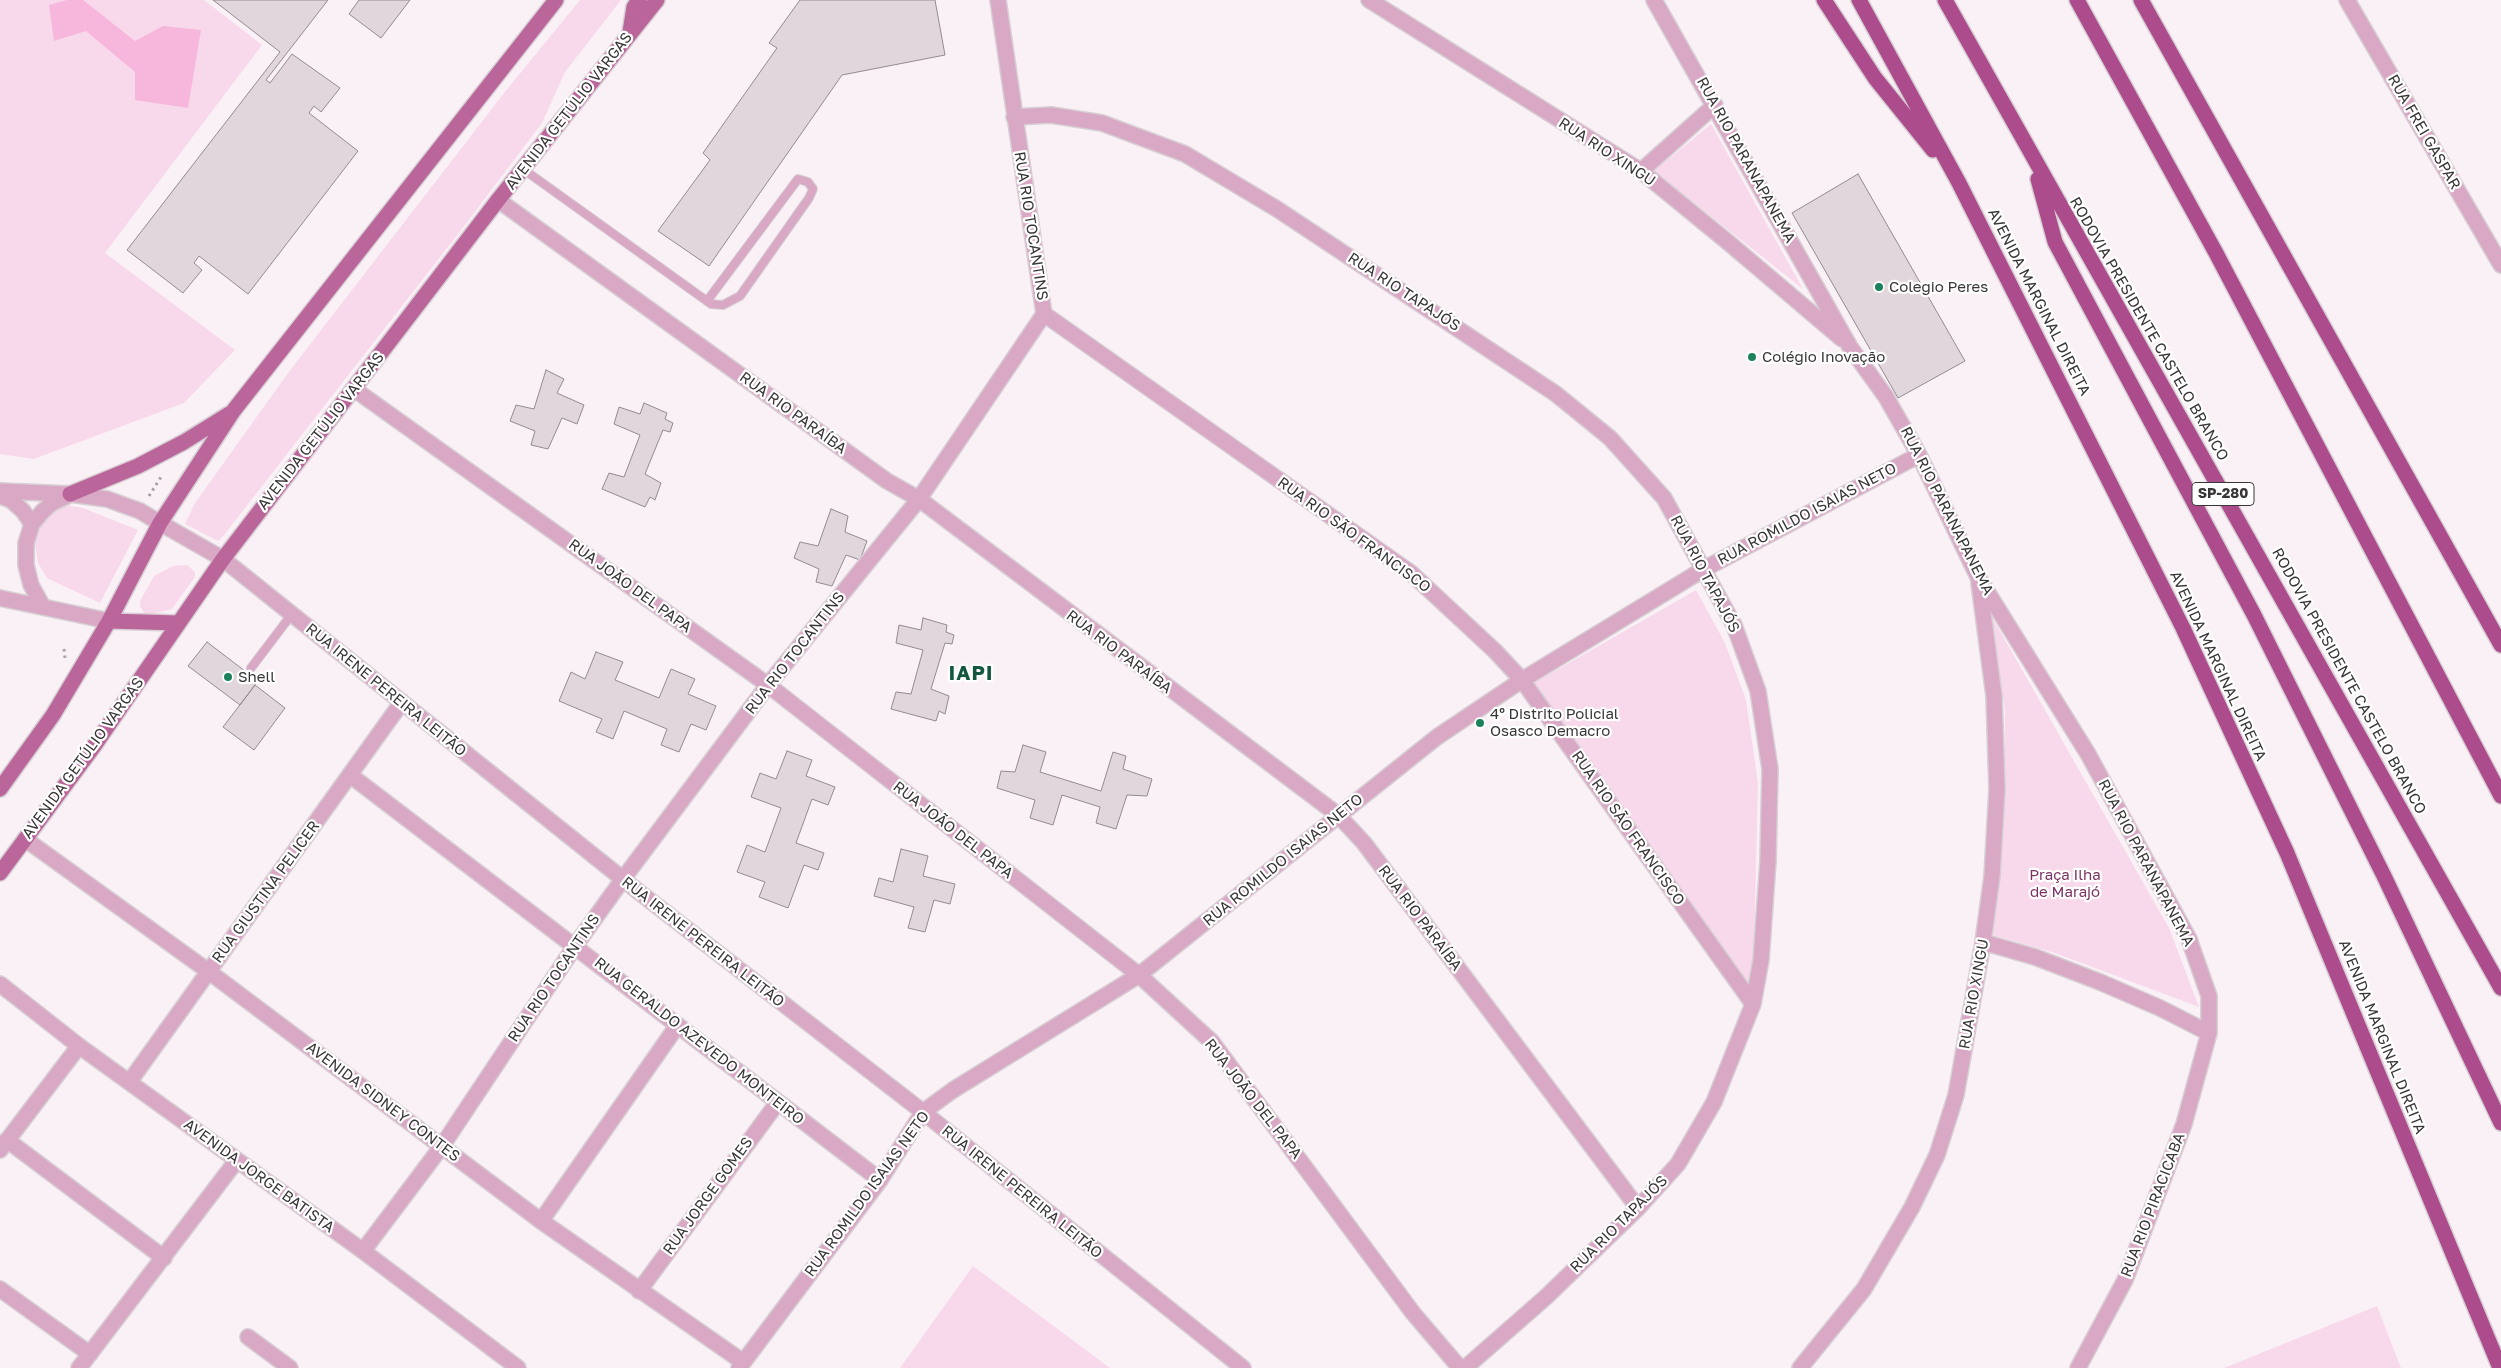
<!DOCTYPE html>
<html>
<head>
<meta charset="utf-8">
<style>
  body { margin:0 }
  canvas { display:block; background:#faf1f6 }
</style>
</head>
<body>
<canvas width="2501" height="1368"></canvas>
<script>
const g = document.querySelector('canvas').getContext('2d');
g.lineJoin = 'round';
function fillPath(path, color) {
  g.fillStyle = color;
  g.fill(path, 'evenodd');
}
function poly(rows) {
  const path = new Path2D();
  for (const r of rows) {
    path.moveTo(r[0], r[1]);
    for (let i = 2; i < r.length; i += 2) path.lineTo(r[i], r[i + 1]);
  }
  return path;
}
function strokePath(path, color, width, dash) {
  g.strokeStyle = color;
  g.lineWidth = width;
  g.lineCap = dash ? 'butt' : 'round';
  g.setLineDash(dash || []);
  g.stroke(path);
}
function label(font, color, halo, rows, align = 'center') {
  g.font = font + ' "Golos Text",sans-serif';
  g.lineWidth = 4.5;
  g.setLineDash([]);
  g.textBaseline = 'middle';
  g.strokeStyle = halo;
  g.fillStyle = color;
  for (const [text, x, y, turn = 0] of rows) {
    g.save();
    g.translate(x, y);
    g.rotate((+turn || 0) * Math.PI / 180);
    g.textAlign = isNaN(turn) ? turn : align;
    if (halo) g.strokeText(text, 0, 0);
    g.fillText(text, 0, 0);
    g.restore();
  }
}
const green = poly([
  [0,0,204,0,262,45,105,253,235,350,184,403,34,459,0,454],
  [580,0,621,0,565,72,542,123,465,225,224,535,218,541,185,524,195,503,291,369,504,93],
  [1711,124,1803,289,1654,171],
  [59,504,83,508,138,530,100,603,47,578,38,563,33,533],
  [187,565,195,572,195,577,172,609,149,615,144,613,140,606,140,601,154,576,173,566],
  [1696,590,1725,643,1746,700,1758,783,1754,952,1749,991,1534,683],
  [1988,610,2169,928,2199,1007,2055,953,1986,933,1997,882,2004,795,2005,709],
  [973,1266,1110,1368,900,1368],
  [2377,1306,2401,1368,2224,1368]
]);
const water = poly([
  [67,0,83,0,135,41,163,26,201,30,188,108,135,100,135,72,86,31,54,41,49,5]
]);
const building = poly([
  [213,0,328,0,266,80,270,83,292,54,340,88,321,112,314,106,309,113,358,151,248,294,199,256,194,263,202,270,183,293,127,250,280,52,213,0],
  [359,0,410,0,381,38,349,14,359,0],
  [800,0,935,0,945,55,842,75,709,266,658,231,710,160,703,153,777,48,769,43,800,0],
  [1858,174,1965,361,1898,398,1792,213,1858,174],
  [546,370,564,379,557,393,584,405,577,424,562,418,548,449,531,445,535,431,510,421,516,405,534,409,546,370],
  [644,403,667,413,665,419,673,423,670,432,663,430,645,474,661,483,655,500,650,497,645,507,602,489,609,473,624,477,640,435,614,424,619,407,640,414,644,403],
  [831,509,848,516,845,532,867,541,860,560,846,555,832,586,816,582,819,569,794,558,800,542,818,546,831,509],
  [923,618,947,625,946,632,954,635,952,644,945,643,931,689,949,696,945,714,939,711,936,721,891,709,896,692,911,694,923,650,896,643,899,625,921,630,923,618],
  [207,642,258,681,240,705,188,666,207,642],
  [596,652,623,662,615,680,659,698,671,669,695,679,688,694,716,706,706,730,691,724,679,752,661,745,667,729,624,711,613,739,596,732,602,719,559,701,571,672,585,679,596,652],
  [255,685,285,708,254,750,223,727,255,685],
  [1023,745,1046,752,1040,772,1101,791,1113,752,1126,756,1123,769,1152,779,1147,796,1127,795,1116,829,1096,823,1100,807,1062,795,1053,825,1030,818,1035,800,997,788,1001,771,1015,772,1023,745],
  [787,751,812,760,806,776,835,787,828,805,812,799,796,843,824,853,818,870,804,865,788,908,759,897,765,882,737,872,747,845,765,852,781,808,751,797,760,773,776,779,787,751],
  [901,849,928,856,923,876,955,884,950,904,934,900,925,932,908,928,914,907,874,896,879,878,893,882,901,849]
]);
const path = poly([
  [149,496,161,477],
  [64,649,65,658]
]);
const service = poly([
  [523,169,711,304,723,305,740,296,809,198,813,189,808,182,798,179,707,301],
  [251,668,292,614]
]);
const minor = poly([
  [1369,0,1641,171,1729,243,1842,339],
  [1654,0,1850,347,1886,397,1919,455,1978,577,2088,754,2189,939,2209,996,2209,1033,2184,1124,2125,1280,2078,1368],
  [2347,0,2501,265],
  [1014,117,1051,115,1102,123,1185,154,1277,209,1556,394,1610,438,1664,498,1734,625,1758,691,1770,769,1768,861,1761,960,1753,1004,1714,1102,1678,1164,1638,1208,1546,1297,1465,1368],
  [1641,171,1715,105],
  [498,200,887,481,919,499,1338,815,1364,843,1638,1208],
  [1044,314,1411,573,1495,651,1522,680,1753,1004],
  [354,389,768,685,1139,975,1212,1042,1413,1313,1460,1368],
  [0,491,70,494,107,499,140,511,160,523],
  [0,496,11,500,23,511,32,524],
  [0,598,109,621],
  [42,605,31,585,26,565,26,543,32,524,42,512,52,503,69,495],
  [350,775,880,1180],
  [25,839,208,971,541,1221,743,1362],
  [1983,942,2035,957,2100,982,2160,1008,2209,1033],
  [0,984,79,1046,363,1251,518,1368],
  [130,1081,402,702],
  [7,1140,164,1258],
  [0,1150,79,1046],
  [541,1221,677,1026],
  [363,1251,442,1146,575,946,623,879,768,685,919,499,1044,314,998,0],
  [0,1289,90,1354],
  [639,1291,778,1102],
  [248,1337,290,1368],
  [79,1368,237,1160],
  [739,1368,880,1180,923,1112,953,1090,1139,975,1437,737,1522,680,1704,569,1919,455],
  [1800,1368,1864,1289,1912,1207,1937,1155,1956,1095,1983,942,1992,876,1997,789,1994,696,1979,583]
]);
const tertiary = poly([
  [160,523,223,559,639,892,923,1112,1243,1368]
]);
const primary = poly([
  [630,32,634,7,639,0],
  [70,494,138,466,184,442,229,414],
  [109,621,178,623],
  [0,789,53,715,109,621,160,523,234,410,556,0],
  [0,873,94,746,223,559,498,200,657,0]
]);
const motorway = poly([
  [1824,0,1875,78,1933,150],
  [1859,0,1959,183,2183,628,2287,853,2500,1368],
  [1945,0,2501,988],
  [2077,0,2216,253,2501,796],
  [2141,0,2501,645],
  [2038,179,2055,242,2254,615,2384,876,2501,1123]
]);
const markers = [
  [1879,287,5,"#1c825c"],
  [1752,357,5,"#1c825c"],
  [228,677,5,"#1c825c"],
  [1480,723,5,"#1c825c"]
];
const shields = [
  [2223,494,62]
];
const shieldNames = [
  ["SP-280",2223,494]
];
const streetNames = [
  ["AVENIDA GETÚLIO VARGAS",569,111,-52],
  ["RUA FREI GASPAR",2424,132,60],
  ["RUA RIO XINGU",1607,152,33],
  ["RUA RIO PARANAPANEMA",1746,160,61],
  ["RUA RIO TOCANTINS",1031,226,81],
  ["RUA RIO TAPAJÓS",1404,292,33],
  ["AVENIDA MARGINAL DIREITA",2039,302,63],
  ["RODOVIA PRESIDENTE CASTELO BRANCO",2149,329,60],
  ["RUA RIO PARAÍBA",793,413,36],
  ["AVENIDA GETÚLIO VARGAS",321,431,-52],
  ["RUA RIO PARANAPANEMA",1947,511,63],
  ["RUA ROMILDO ISAIAS NETO",1807,514,-28],
  ["RUA RIO SÃO FRANCISCO",1354,535,36],
  ["RUA RIO TAPAJÓS",1705,574,62],
  ["RUA JOÃO DEL PAPA",630,586,36],
  ["RUA RIO PARAÍBA",1119,652,37],
  ["RUA RIO TOCANTINS",795,653,-52],
  ["AVENIDA MARGINAL DIREITA",2218,666,65],
  ["RODOVIA PRESIDENTE CASTELO BRANCO",2349,681,61],
  ["RUA IRENE PEREIRA LEITÃO",386,690,39],
  ["AVENIDA GETÚLIO VARGAS",83,758,-54],
  ["RUA RIO SÃO FRANCISCO",1628,828,55],
  ["RUA JOÃO DEL PAPA",953,830,38],
  ["RUA ROMILDO ISAIAS NETO",1283,860,-39],
  ["RUA RIO PARANAPANEMA",2146,863,62],
  ["RUA GIUSTINA PELICER",266,892,-54],
  ["RUA RIO PARAÍBA",1420,918,53],
  ["RUA IRENE PEREIRA LEITÃO",703,942,38],
  ["RUA RIO TOCANTINS",554,978,-56],
  ["RUA RIO XINGU",1974,994,-80],
  ["AVENIDA MARGINAL DIREITA",2382,1037,68],
  ["RUA GERALDO AZEVEDO MONTEIRO",699,1041,38],
  ["RUA JOÃO DEL PAPA",1253,1099,52],
  ["AVENIDA SIDNEY CONTES",383,1102,37],
  ["AVENIDA JORGE BATISTA",259,1176,36],
  ["RUA IRENE PEREIRA LEITÃO",1022,1192,39],
  ["RUA ROMILDO ISAIAS NETO",867,1194,-54],
  ["RUA JORGE GOMES",708,1196,-54],
  ["RUA RIO PIRACICABA",2153,1205,-69],
  ["RUA RIO TAPAJÓS",1619,1224,-45]
];
const poiNames = [
  ["Colegio Peres",1889,287],
  ["Colégio Inovação",1762,357],
  ["Shell",238,677],
  ["4º Distrito Policial",1490,714],
  ["Osasco Demacro",1490,731]
];
const parkNames = [
  ["Praça Ilha",2065,875],
  ["de Marajó",2065,892]
];
const districtNames = [
  ["IAPI",971,674]
];
fillPath(green, '#f8d9eb');
fillPath(water, '#f7b6dc');
fillPath(building, '#e0d6dc');
strokePath(building, '#938b90', 1);
strokePath(service, '#d7cfd4', 10);
strokePath(minor, '#d7cfd4', 18);
strokePath(tertiary, '#d7cfd4', 18);
strokePath(primary, '#d7cfd4', 18);
strokePath(motorway, '#d7cfd4', 18);
strokePath(path, '#a8a2a5', 3, [2.5, 4]);
strokePath(service, '#d8a8c4', 8);
strokePath(minor, '#d8a8c4', 15);
strokePath(tertiary, '#d8a8c4', 15);
strokePath(primary, '#ba669b', 15);
strokePath(motorway, '#ad4c8c', 15);
for (const [x, y, r, color] of markers) {
  const dot = new Path2D();
  dot.arc(x, y, r, 0, 2 * Math.PI);
  g.fillStyle = color;
  g.fill(dot);
  strokePath(dot, '#fff', 2);
}
for (const [x, y, w] of shields) {
  const box = new Path2D();
  box.roundRect(x - w / 2, y - 11.5, w, 23, 4);
  g.fillStyle = '#fff';
  g.fill(box);
  strokePath(box, '#393638', 1);
}
label('bold 14px', '#393638', null, shieldNames);
label('15px', '#393638', '#fff', streetNames);
label('15px', '#393638', '#fff', poiNames, 'left');
label('15px', '#7c3363', '#fff', parkNames);
g.letterSpacing = '1px';
label('bold 20px', '#13583e', '#fff', districtNames);
g.letterSpacing = '0px';
</script>
</body>
</html>
